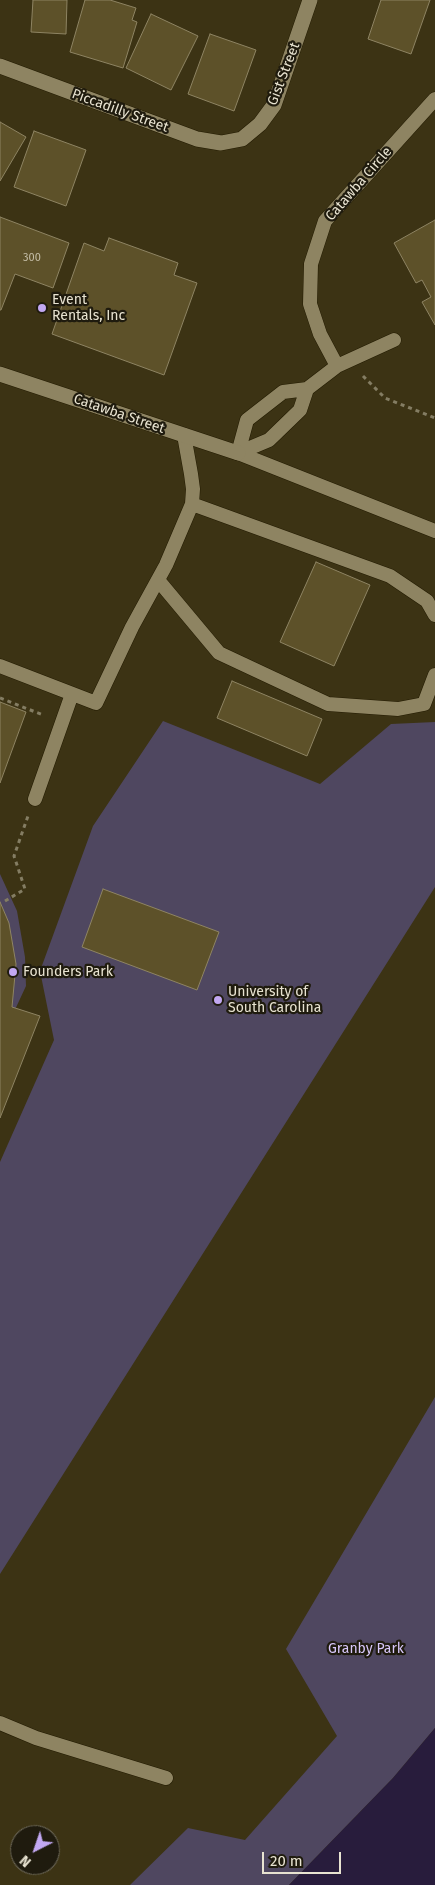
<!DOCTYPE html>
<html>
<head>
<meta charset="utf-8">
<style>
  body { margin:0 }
  #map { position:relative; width:435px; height:1885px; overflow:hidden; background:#3c3314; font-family:"Fira Sans",sans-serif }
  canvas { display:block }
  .north { position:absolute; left:10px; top:1825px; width:50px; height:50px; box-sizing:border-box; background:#1f1b0e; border:1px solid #6f6b5c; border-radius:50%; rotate:221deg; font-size:14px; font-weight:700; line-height:20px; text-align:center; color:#e8e3d1 }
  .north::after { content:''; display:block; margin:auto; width:18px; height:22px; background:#c2a8f2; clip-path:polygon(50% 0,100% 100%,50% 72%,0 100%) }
  .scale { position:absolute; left:262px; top:1852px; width:79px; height:22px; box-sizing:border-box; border:2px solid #e8e3d1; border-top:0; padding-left:6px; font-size:15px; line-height:18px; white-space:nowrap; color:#e8e3d1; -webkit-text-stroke:4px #1f1b0e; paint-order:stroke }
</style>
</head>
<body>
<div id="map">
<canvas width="435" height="1885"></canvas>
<div class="north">N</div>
<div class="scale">20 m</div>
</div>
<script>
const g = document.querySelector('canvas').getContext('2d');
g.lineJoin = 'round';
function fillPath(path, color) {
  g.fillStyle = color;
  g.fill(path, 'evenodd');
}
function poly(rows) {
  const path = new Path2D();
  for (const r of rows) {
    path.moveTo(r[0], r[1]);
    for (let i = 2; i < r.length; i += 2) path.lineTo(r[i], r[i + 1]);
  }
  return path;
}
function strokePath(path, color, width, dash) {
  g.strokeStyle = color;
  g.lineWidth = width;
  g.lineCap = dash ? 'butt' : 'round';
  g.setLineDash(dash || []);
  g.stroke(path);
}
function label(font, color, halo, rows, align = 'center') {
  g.font = font + ' "Fira Sans",sans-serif';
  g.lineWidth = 4.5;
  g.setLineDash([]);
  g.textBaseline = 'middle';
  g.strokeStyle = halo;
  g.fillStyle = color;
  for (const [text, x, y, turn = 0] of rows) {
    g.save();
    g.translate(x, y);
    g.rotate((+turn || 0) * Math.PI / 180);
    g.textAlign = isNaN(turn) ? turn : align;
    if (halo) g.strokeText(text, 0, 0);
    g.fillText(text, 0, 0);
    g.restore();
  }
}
const green = poly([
  [163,721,320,784,391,724,435,722,435,887,0,1574,0,1162,54,1040,40,971,93,826],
  [0,874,17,911,25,957,26,986,0,1042],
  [435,1397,435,1728,393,1778,289,1885,130,1885,188,1828,245,1840,337,1736,286,1649]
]);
const water = poly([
  [435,1728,435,1885,289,1885,393,1778]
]);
const building = poly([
  [33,0,67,0,66,34,31,32,33,0],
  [85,0,110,0,136,8,132,20,137,22,123,68,70,52,85,0],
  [381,0,430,0,411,54,368,39,381,0],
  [151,14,198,36,171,90,126,68,151,14],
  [210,34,256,50,234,111,188,94,210,34],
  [0,122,26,137,0,181,0,122],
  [34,131,86,150,66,206,14,187,34,131],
  [0,217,69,243,53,288,15,274,1,310,0,310,0,217],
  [435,220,435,325,422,302,431,297,422,280,416,283,394,243,435,220],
  [109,238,178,263,174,275,197,283,164,375,52,334,84,243,104,251,109,238],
  [316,562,370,585,334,666,280,642,316,562],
  [232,681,322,719,307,756,217,718,232,681],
  [0,702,26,712,0,783,0,702],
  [103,889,219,932,197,990,82,947,103,889],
  [0,902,9,923,16,964,12,1007,40,1016,0,1118,0,902]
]);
const path = poly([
  [363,376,385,398,435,418],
  [0,698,43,715],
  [5,901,25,889,14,856,28,816]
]);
const service = poly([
  [337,366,320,334,310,304,311,264,325,221,435,99],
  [238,453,435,531],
  [238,453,247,420,283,392,307,389,337,366,394,340],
  [238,453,269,440,300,410,307,389],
  [192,504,390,576,427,601,435,615],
  [158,580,219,653,328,704,398,709,424,704,435,675],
  [0,666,96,703,132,627,166,565,192,504,193,489,191,474,184,435],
  [35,799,72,694],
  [0,1723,36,1738,166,1778]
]);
const minor = poly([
  [0,66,197,139,221,143,242,139,260,124,274,105,310,0],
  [0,374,238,453]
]);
const markers = [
  [42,308,5,"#c2a8f2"],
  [13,972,5,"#c2a8f2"],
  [218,1000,5,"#c2a8f2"]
];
const numberNames = [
  ["300",32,258]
];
const streetNames = [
  ["Gist Street",284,74,-69],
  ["Piccadilly Street",120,111,20],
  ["Catawba Circle",359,184,-49],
  ["Catawba Street",119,414,19]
];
const poiNames = [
  ["Event",52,300],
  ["Rentals, Inc",52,316],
  ["Founders Park",23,972],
  ["University of",228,992],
  ["South Carolina",228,1008]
];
const parkNames = [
  ["Granby Park",366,1649]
];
fillPath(green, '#4f4760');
fillPath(water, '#281c3c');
fillPath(building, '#5d5129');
strokePath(building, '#8e8463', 1);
strokePath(service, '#231b00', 15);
strokePath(minor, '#231b00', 16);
strokePath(path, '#847d63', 3, [4, 4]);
strokePath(service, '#8e8462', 14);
strokePath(minor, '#8e8462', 15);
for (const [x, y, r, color] of markers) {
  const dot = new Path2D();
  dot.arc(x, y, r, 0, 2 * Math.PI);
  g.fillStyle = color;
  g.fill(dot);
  strokePath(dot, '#1f1b0e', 2);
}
label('11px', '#c5bea7', null, numberNames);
label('14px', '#e8e3d1', '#1f1b0e', streetNames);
label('14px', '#e8e3d1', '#1f1b0e', poiNames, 'left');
label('14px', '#d9c8fb', '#1f1b0e', parkNames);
</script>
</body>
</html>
